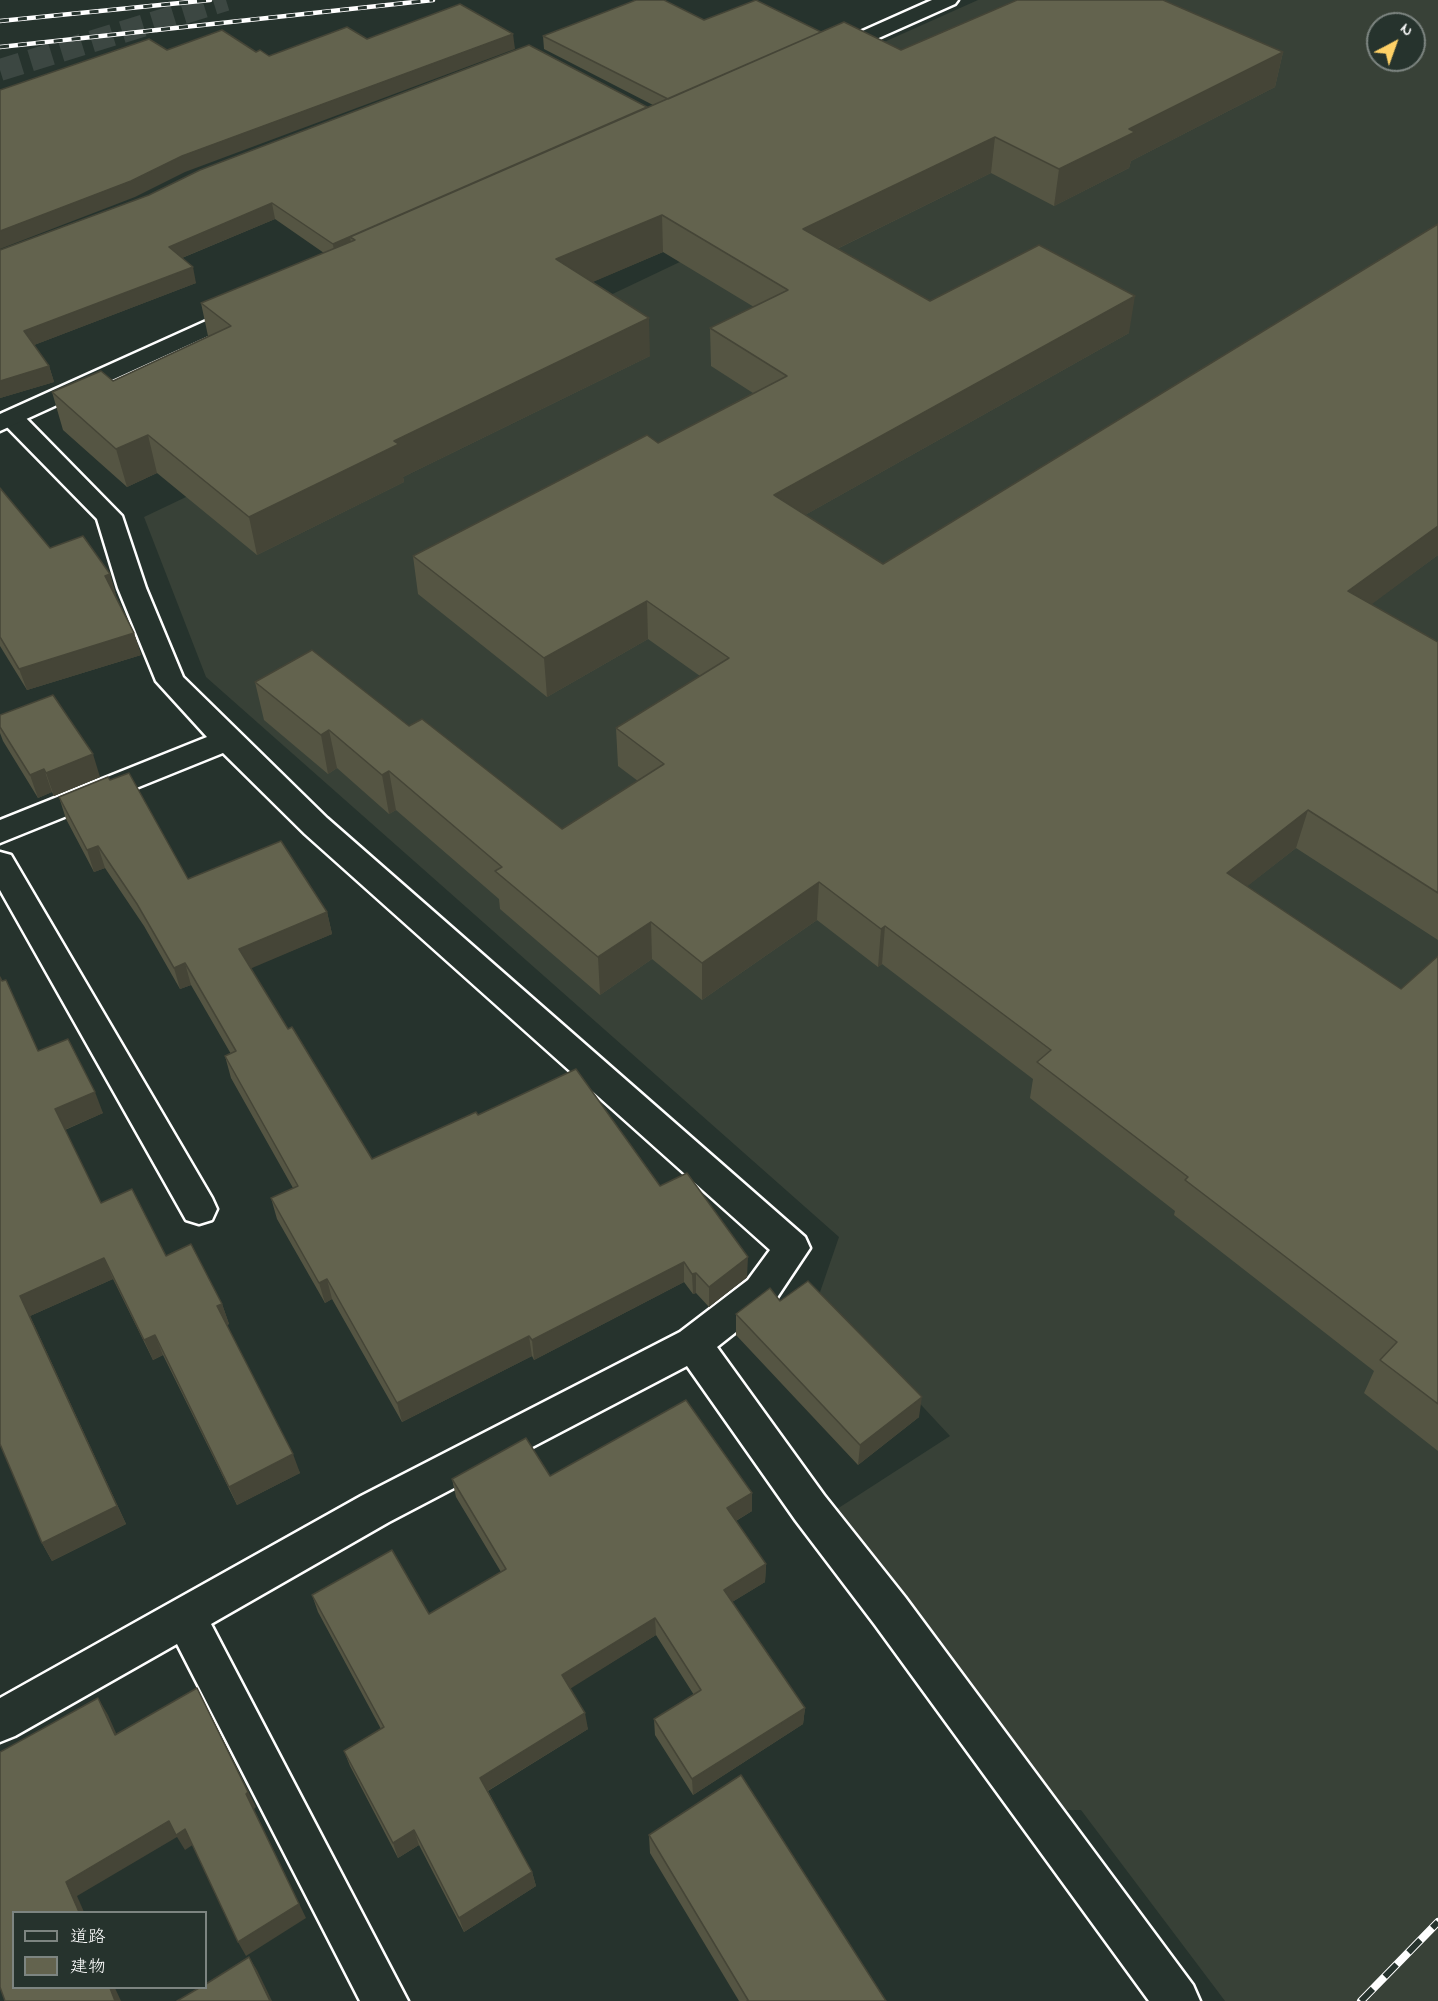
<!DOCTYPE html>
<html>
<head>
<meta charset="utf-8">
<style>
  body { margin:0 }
  #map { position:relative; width:1438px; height:2001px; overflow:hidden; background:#26332d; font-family:"Indie Flower","Klee One",sans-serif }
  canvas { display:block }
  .legend { position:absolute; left:12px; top:1911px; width:195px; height:78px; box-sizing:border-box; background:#26332d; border:2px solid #7d8581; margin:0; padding:8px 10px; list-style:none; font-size:18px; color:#fff }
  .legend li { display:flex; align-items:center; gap:12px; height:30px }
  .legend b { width:30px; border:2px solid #7d8581 }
  .north { position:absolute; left:1366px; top:12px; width:60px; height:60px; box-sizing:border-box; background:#26332d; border:2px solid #7d8581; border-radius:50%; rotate:41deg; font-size:16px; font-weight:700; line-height:24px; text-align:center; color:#fff }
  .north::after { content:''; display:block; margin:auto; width:21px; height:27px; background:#ffd166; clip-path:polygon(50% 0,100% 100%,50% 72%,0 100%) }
</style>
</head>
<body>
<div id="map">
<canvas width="1438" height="2001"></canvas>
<ul class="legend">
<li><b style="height:8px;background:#26332d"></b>道路</li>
<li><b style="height:16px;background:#63634e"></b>建物</li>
</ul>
<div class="north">N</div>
</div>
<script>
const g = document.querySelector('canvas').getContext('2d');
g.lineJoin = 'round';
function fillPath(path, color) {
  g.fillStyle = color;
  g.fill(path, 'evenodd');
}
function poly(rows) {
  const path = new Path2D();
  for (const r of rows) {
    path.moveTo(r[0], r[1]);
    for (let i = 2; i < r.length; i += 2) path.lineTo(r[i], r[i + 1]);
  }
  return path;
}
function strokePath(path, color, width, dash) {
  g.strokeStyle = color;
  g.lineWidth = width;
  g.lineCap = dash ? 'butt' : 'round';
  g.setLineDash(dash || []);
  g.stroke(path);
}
const built = poly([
  [978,0,1438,0,1438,2001,1225,2001,1081,1810,1064,1810,837,1509,950,1436,819,1295,839,1237,206,677,144,517,789,210,667,139],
  [1378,24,1414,24,1414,60,1378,60]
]);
const streetTunnel = poly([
  [0,70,226,0]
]);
const street = poly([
  [12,410,21,413,122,516,146,588,183,677,327,818,805,1237,810,1248,774,1302,717,1347,824,1495,905,1597,1193,1985,1200,2001,1149,2001,875,1625,796,1521,687,1366,389,1522,211,1624,408,2001,360,2001,177,1644,15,1736,0,1742,0,1698,361,1496,680,1332,748,1280,770,1250,305,834,223,753,0,843,0,820,207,737,156,681,118,588,97,519,3,423,0,417,3,413,12,410],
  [0,852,11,855,212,1198,217,1209,212,1220,199,1224,186,1220,0,890,0,852]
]);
const secondary = poly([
  [932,0,958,0,955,4,836,57,829,59,822,57,819,53,822,49,932,0],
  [246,303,254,305,258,310,254,315,0,431,0,414,246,303]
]);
const railFar1 = poly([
  [0,21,210,0],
  [0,47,433,0]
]);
const rail = poly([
  [1361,2001,1438,1922]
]);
const wall = poly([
  [704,20,821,32,901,50,1283,52,1275,87,1131,161,1129,168,1054,206,991,173,837,249,930,301,1129,333,805,515,883,564,1438,224,1438,555,1371,604,1438,642,1438,940,1296,848,1247,886,1401,989,1438,956,1438,1451,1364,1393,1374,1371,1174,1215,1175,1211,1030,1098,1033,1079,882,964,878,967,817,920,702,1000,652,959,600,995,500,909,499,899,396,810,389,814,337,768,328,774,264,720,255,682,409,726,562,829,638,781,618,766,616,728,700,676,648,639,547,697,418,594,413,556,658,443,753,393,711,366,710,328,754,307,663,252,592,282,650,356,403,477,404,482,257,555,157,473,127,487,63,430,52,392,113,381,208,336,201,303,324,253,275,219,182,258,196,283,34,345,49,366,54,382,0,398,0,250,647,108,653,105,544,49,543,36],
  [0,488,50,548,110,574,116,596,134,633,141,655,27,690,0,646],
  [0,715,100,777,54,796,52,792,38,798,3,741,0,733],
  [59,797,188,879,327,912,332,934,250,968,288,1029,372,1159,478,1115,660,1186,747,1277,709,1307,696,1293,693,1294,684,1282,534,1360,532,1356,402,1422,332,1299,325,1303,277,1219,271,1198,293,1188,231,1078,225,1056,231,1054,191,985,180,989,144,926,105,868,94,872,66,819],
  [38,1051,103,1113,65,1130,101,1203,166,1256,222,1304,229,1324,227,1325,300,1473,237,1505,163,1355,153,1360,113,1279,30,1316,126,1524,52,1561,42,1543,0,1444],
  [780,1301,919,1417,858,1465,736,1335,736,1314],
  [550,1476,752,1511,736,1521,766,1564,765,1582,732,1602,805,1708,803,1724,693,1795,655,1735,654,1719,694,1695,656,1635,570,1688,588,1729,488,1791,532,1872,536,1886,464,1932,419,1845,398,1858,350,1766,344,1751,381,1729,318,1612,312,1595,429,1614,501,1572,456,1497,452,1479],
  [649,1835,886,2001,739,2001,650,1853]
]);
const shadedWall = poly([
  [513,34,515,49,185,172,135,197,0,249,0,231,182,156],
  [1283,52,1275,87,1131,161,1129,168,1054,206,1059,169,1129,129],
  [647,107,355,240,350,237,353,253,335,260,333,244],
  [995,137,991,173,802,266,803,229],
  [272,203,275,219,172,262,169,247],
  [662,215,663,252,558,297,556,259],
  [193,267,196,283,29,347,24,331],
  [1135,296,1129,333,773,533,774,495],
  [649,318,650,356,403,477,404,482,257,555,249,517,394,441],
  [49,366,54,382,0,398,0,381],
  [148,435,157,473,127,487,116,449],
  [1438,526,1438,555,1337,630,1348,591],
  [110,574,116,596,112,597,105,576],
  [647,601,648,639,547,697,544,658],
  [134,633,141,655,27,690,19,669],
  [329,730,337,768,328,774,321,735],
  [93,754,100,777,54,796,46,773],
  [44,769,52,792,38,798,30,775],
  [389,771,396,810,389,814,382,775],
  [1308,810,1296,848,1217,910,1227,873],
  [98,846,105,868,94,872,87,850],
  [819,882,817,920,702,1000,702,963],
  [327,912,332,934,245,971,239,949],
  [651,922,652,959,600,995,598,957],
  [885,926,882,964,878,967,881,929],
  [185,963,191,985,180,989,174,968],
  [95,1092,103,1113,64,1130,55,1109],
  [748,1257,747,1277,709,1307,709,1287],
  [104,1258,113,1279,30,1316,126,1524,52,1561,42,1543,20,1296],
  [684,1262,684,1282,534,1360,532,1340],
  [696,1273,696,1293,693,1294,692,1274],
  [327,1279,332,1299,325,1303,319,1283],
  [222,1304,229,1324,224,1326,217,1306],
  [155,1335,163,1355,153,1360,144,1340],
  [529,1336,532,1356,402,1422,397,1403],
  [922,1397,919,1417,858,1465,860,1445],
  [293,1454,300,1473,237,1505,229,1487],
  [752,1493,752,1511,727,1526,727,1508],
  [766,1564,765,1582,724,1607,724,1590],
  [655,1618,656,1635,565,1692,562,1675],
  [197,1688,256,1807,254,1809,306,1918,246,1956,238,1942,246,1794],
  [98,1698,108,1715,124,1751,115,1735],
  [805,1708,803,1724,693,1795,692,1779],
  [585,1713,588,1729,484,1793,480,1778],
  [169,1821,185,1829,194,1844,185,1850,177,1837,77,1896,84,1912,79,1912,66,1882],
  [414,1830,419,1845,398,1858,393,1843],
  [532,1872,536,1886,464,1932,459,1918],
  [249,1957,257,1970,272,2001,270,2001],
  [110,1988,115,1988,121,2001,115,2001]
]);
const building = poly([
  [636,0,664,0,704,20,756,0,821,32,668,99,543,36,636,0],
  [1017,0,1163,0,1283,52,1129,129,1135,132,1059,169,995,137,803,229,930,301,1039,245,1135,296,774,495,883,564,1438,224,1438,526,1348,591,1438,642,1438,893,1308,810,1227,873,1401,989,1438,956,1438,1404,1380,1360,1397,1342,1185,1180,1188,1177,1037,1062,1051,1050,885,926,881,929,819,882,702,963,651,922,598,957,495,871,502,867,389,771,382,775,329,730,321,735,255,682,312,650,409,726,422,719,562,829,664,764,616,728,729,658,647,601,544,658,413,556,647,435,658,443,787,376,710,328,788,290,662,215,556,259,649,318,394,441,399,444,249,517,148,435,116,449,52,392,101,371,113,381,231,326,201,303,355,240,350,237,844,22,901,50,1017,0],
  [460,4,513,34,182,156,131,181,0,231,0,90,149,39,167,50,222,30,256,52,260,50,269,56,347,27,367,39,460,4],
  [529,45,647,107,333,244,272,203,169,247,193,267,24,331,49,366,0,381,0,250,149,195,200,170,529,45],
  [0,488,50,548,83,536,110,574,105,576,134,633,19,669,0,637,0,488],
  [53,695,93,754,46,773,44,769,30,775,0,727,0,715,53,695],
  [129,773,188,879,281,841,327,912,239,949,288,1029,292,1027,372,1159,476,1112,478,1115,576,1069,660,1186,687,1173,748,1257,709,1287,696,1273,692,1274,684,1262,532,1340,529,1336,397,1403,327,1279,319,1283,271,1198,298,1186,225,1056,236,1051,185,963,174,968,137,904,98,846,87,850,59,797,108,777,110,780,129,773],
  [0,977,2,981,6,980,38,1051,68,1039,95,1092,55,1109,101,1203,132,1189,166,1256,191,1244,222,1304,217,1306,293,1454,229,1487,155,1335,144,1340,104,1258,20,1296,117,1506,42,1543,0,1444,0,977],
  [808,1281,922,1397,860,1445,736,1314,770,1288,780,1301,808,1281],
  [686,1400,752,1493,727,1508,766,1564,724,1590,805,1708,692,1779,654,1719,701,1690,655,1618,562,1675,585,1713,480,1778,532,1872,459,1918,414,1830,393,1843,344,1751,384,1727,312,1595,392,1550,429,1614,506,1569,452,1479,526,1438,550,1476,686,1400],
  [197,1688,248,1792,246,1794,299,1904,238,1942,185,1829,176,1835,169,1821,66,1882,79,1912,14,1912,14,1988,110,1988,115,2001,5,2001,0,1987,0,1752,98,1698,115,1735,197,1688],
  [741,1775,886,2001,747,2001,748,2000,649,1835,741,1775],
  [249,1957,270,2001,177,2001,199,1988,206,1988,206,1984,249,1957]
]);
fillPath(built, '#384137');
strokePath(streetTunnel, '#3c4742', 22, [22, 10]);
strokePath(street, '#fff', 5);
strokePath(secondary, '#fff', 5);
fillPath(street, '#26332d');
fillPath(secondary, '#26332d');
strokePath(railFar1, '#fff', 4.5);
strokePath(rail, '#fff', 8);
strokePath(railFar1, '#26332d', 3, [9]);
strokePath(rail, '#26332d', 6, [17]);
fillPath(wall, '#555543');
fillPath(shadedWall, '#454537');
fillPath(building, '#63634e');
strokePath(building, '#454537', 1.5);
</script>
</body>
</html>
